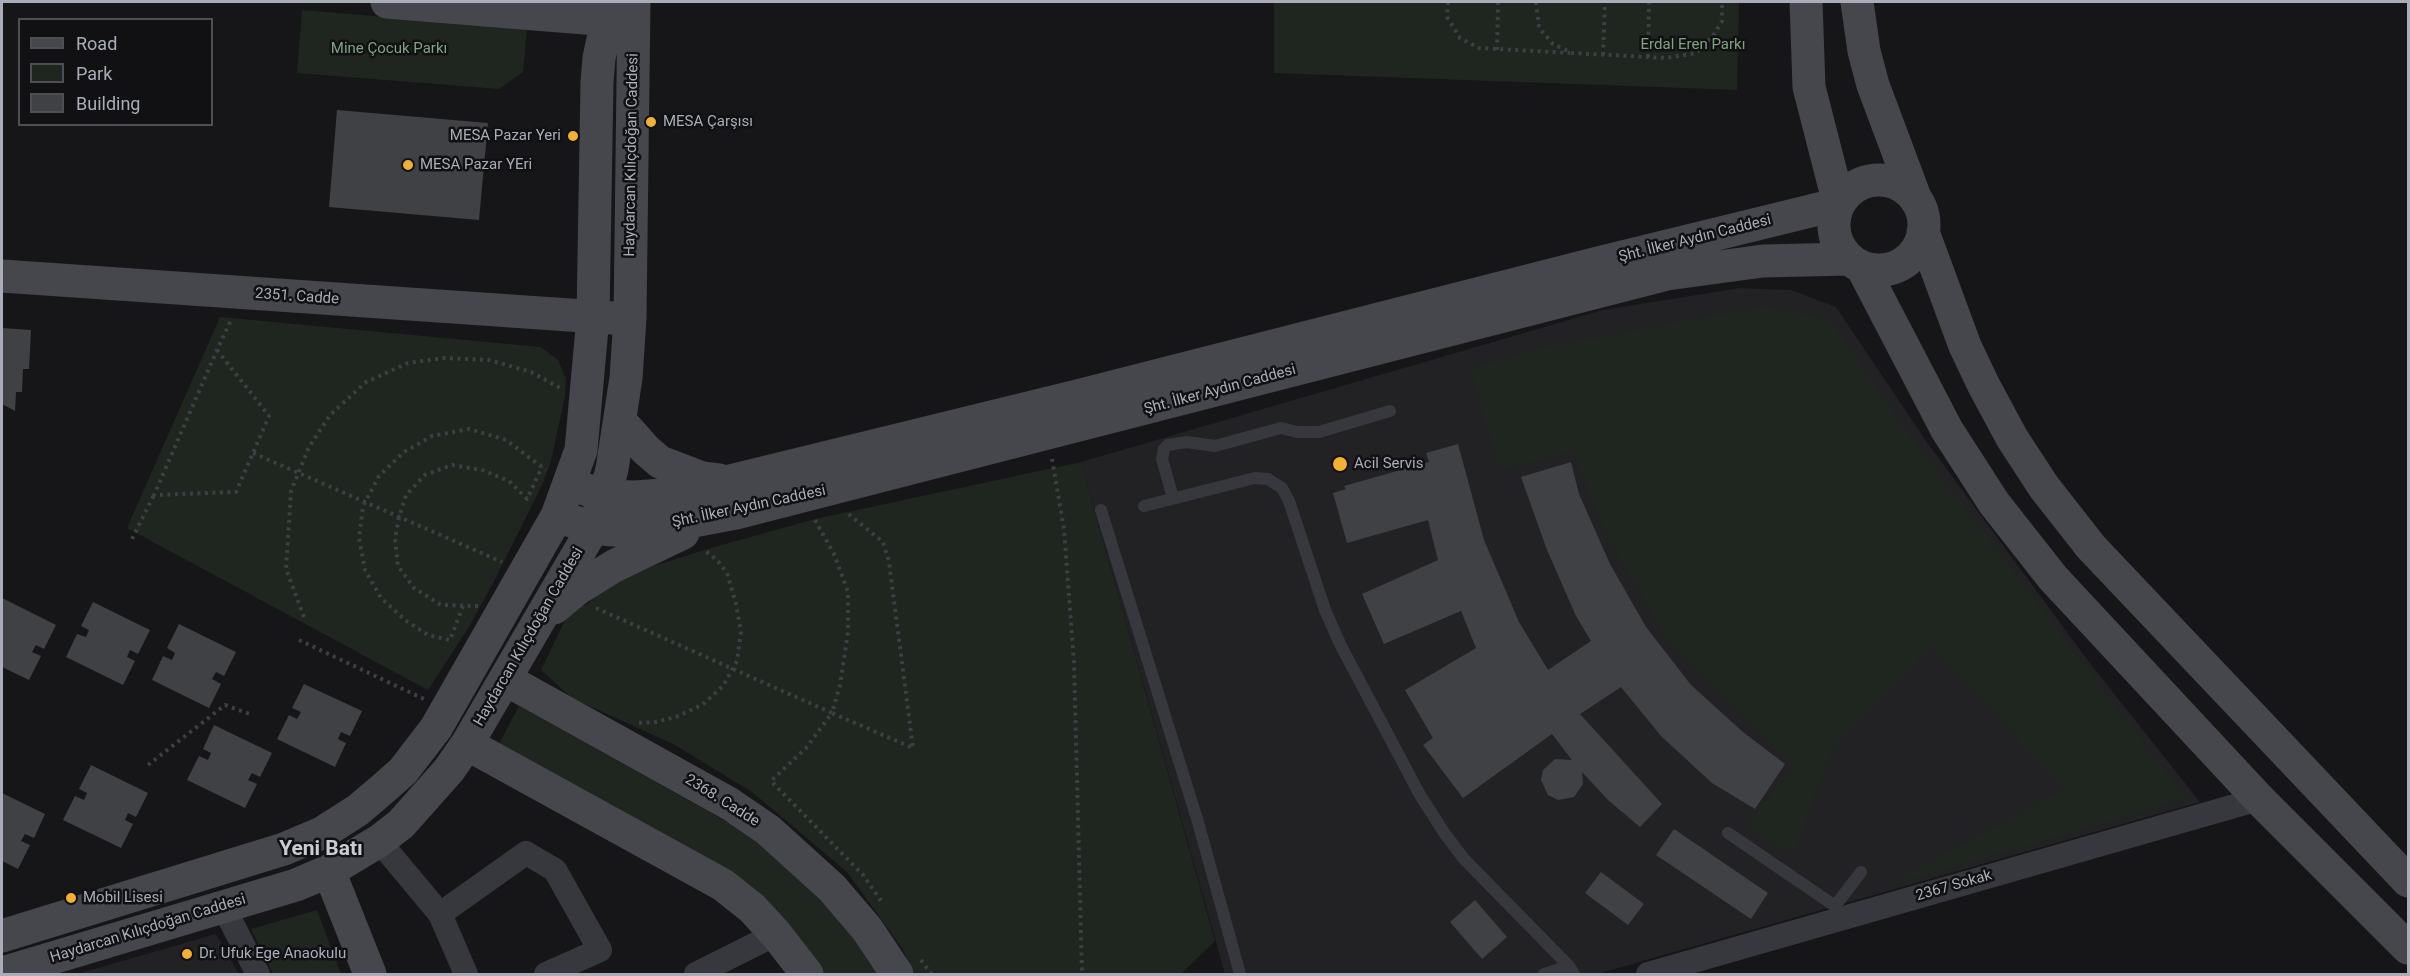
<!DOCTYPE html>
<html>
<head>
<meta charset="utf-8">
<style>
  body { margin:0 }
  #map { position:relative; width:2410px; height:976px; overflow:hidden; background:#161618; font-family:Roboto,sans-serif }
  canvas { display:block }
  .frame { position:absolute; inset:0; border:3px solid #a8adb8; pointer-events:none }
  .legend { position:absolute; left:18px; top:18px; width:195px; height:108px; box-sizing:border-box; background:#111113; border:2px solid #4d4f55; margin:0; padding:8px 10px; list-style:none; font-size:18px; color:#a8adb8 }
  .legend li { display:flex; align-items:center; gap:12px; height:30px }
  .legend b { width:30px; border:2px solid #4d4f55 }
</style>
</head>
<body>
<div id="map">
<canvas width="2410" height="976"></canvas>
<div class="frame"></div>
<ul class="legend">
<li><b style="height:8px;background:#45474d"></b>Road</li>
<li><b style="height:16px;background:#1e261f"></b>Park</li>
<li><b style="height:16px;background:#404145"></b>Building</li>
</ul>
</div>
<script>
const g = document.querySelector('canvas').getContext('2d');
g.lineJoin = 'round';
function fillPath(path, color) {
  g.fillStyle = color;
  g.fill(path, 'evenodd');
}
function poly(rows) {
  const path = new Path2D();
  for (const r of rows) {
    if (r.length === 3) {
      path.moveTo(r[0] + r[2], r[1]);
      path.arc(r[0], r[1], r[2], 0, 2 * Math.PI);
      continue;
    }
    path.moveTo(r[0], r[1]);
    for (let i = 2; i < r.length; i += 2) path.lineTo(r[i], r[i + 1]);
  }
  return path;
}
function strokePath(path, color, width, dash) {
  g.strokeStyle = color;
  g.lineWidth = width;
  g.lineCap = dash ? 'butt' : 'round';
  g.setLineDash(dash || []);
  g.stroke(path);
}
function label(font, color, halo, rows, align = 'center') {
  g.font = font + ' Roboto,sans-serif';
  g.lineWidth = 5;
  g.setLineDash([]);
  g.textBaseline = 'middle';
  g.strokeStyle = halo;
  g.fillStyle = color;
  for (const [text, x, y, turn = 0] of rows) {
    g.save();
    g.translate(x, y);
    g.rotate((+turn || 0) * Math.PI / 180);
    g.textAlign = isNaN(turn) ? turn : align;
    if (halo) g.strokeText(text, 0, 0);
    g.fillText(text, 0, 0);
    g.restore();
  }
}
const built = poly([
  [1740,288,1791,290,1836,307,1926,441,2089,662,2200,802,1597,974,1225,974,1081,462,1603,310],
  [216,934,239,974,77,974]
]);
const green = poly([
  [1274,2,1739,2,1737,90,1274,73],
  [302,10,527,29,523,72,499,89,297,73],
  [1765,306,1829,319,1901,424,2186,799,1882,888,2064,789,1932,645,1831,752,1794,852,1775,847,1748,824,1795,765,1731,707,1665,635,1608,538,1572,452,1499,470,1471,368,1546,347],
  [220,317,541,347,558,360,566,379,565,396,551,461,543,483,493,583,469,627,428,690,127,528],
  [1081,462,1215,941,1181,974,915,974,902,948,847,872,752,792,675,745,572,698,541,670,570,610,588,604,601,588,654,566,704,550,815,519],
  [519,706,781,852,834,909,879,974,824,974,813,958,758,892,499,744],
  [317,910,341,974,273,974,251,929]
]);
const building = poly([
  [337,110,488,123,479,220,329,207],
  [2,328,31,330,29,369,23,369,22,392,16,392,15,411,2,404],
  [1458,444,1484,540,1519,622,1548,670,1591,641,1576,616,1547,550,1521,477,1571,462,1579,494,1610,564,1646,627,1691,685,1743,732,1785,764,1755,809,1712,783,1661,736,1621,687,1580,714,1662,804,1640,827,1608,800,1582,772,1583,784,1574,797,1558,800,1548,795,1541,780,1543,770,1555,759,1572,760,1552,734,1463,798,1423,745,1433,738,1405,690,1476,648,1461,611,1384,644,1362,594,1438,560,1428,520,1347,543,1333,493,1346,489,1344,486,1429,462,1426,453],
  [2,598,56,625,44,649,36,645,32,652,41,656,29,680,2,667],
  [93,602,150,630,138,654,130,650,127,657,135,661,123,685,66,657,77,634,86,637,89,630,81,626],
  [179,624,236,652,224,676,216,672,212,679,221,684,209,708,152,680,163,656,172,660,175,653,167,648],
  [304,684,362,711,350,736,341,732,338,739,346,743,335,767,277,739,289,715,297,719,301,712,292,708],
  [214,725,272,753,260,777,252,773,248,780,257,784,245,808,187,780,199,756,208,760,211,753,203,749],
  [91,765,148,793,136,817,128,813,125,820,133,824,121,848,63,820,75,796,84,800,87,793,79,789],
  [2,793,45,814,34,838,25,834,21,841,30,845,18,869,2,861],
  [1674,829,1768,893,1751,919,1656,855],
  [1601,872,1644,904,1628,925,1585,893],
  [1475,900,1507,937,1482,959,1450,922]
]);
const path = poly([
  [1448,2,1447,17,1460,38,1479,48,1570,53],
  [1536,2,1539,28,1553,44,1572,53,1667,58,1696,53,1713,36,1722,21,1722,2],
  [1497,50,1498,2],
  [1603,55,1605,2],
  [1648,57,1649,2],
  [217,350,269,416,236,492,154,495,217,350,231,320],
  [253,453,502,562],
  [1052,459,1064,529,1074,663,1082,974],
  [815,520,834,554,848,592,848,632,840,685,832,713,913,748,889,562,883,542,846,512],
  [132,539,154,495],
  [463,606,450,640,428,635,405,620,381,598,365,570,359,538,363,506,379,476,404,452,432,436,469,429,506,440,546,470],
  [478,606,441,605,414,588,398,566,395,539,399,517,406,495,425,475,452,465,482,470,509,481,527,499,542,467],
  [596,608,832,713,806,748,771,781,863,875,883,904],
  [304,617,286,569,291,491,309,447,330,415,366,382,408,363,444,358,489,360,531,372,562,389],
  [299,640,424,699],
  [639,723,656,722,676,717,702,705,723,686,737,661,741,632,736,604,727,573,717,560,703,549],
  [148,765,225,705,250,714],
  [921,960,931,974]
]);
const lane = poly([
  [1173,498,1162,459,1164,449,1168,445,1187,442,1215,446,1281,428,1297,432,1319,432,1390,411],
  [1144,506,1255,478,1268,479,1282,488,1289,501,1325,610,1341,646,1420,795,1445,834,1464,859,1569,966,1574,974],
  [1101,510,1198,822,1240,974],
  [1728,833,1835,906,1842,919],
  [1835,906,1861,872],
  [1544,974,1569,966]
]);
const street = poly([
  [379,841,440,914,466,974],
  [223,906,258,974],
  [440,914,526,853,555,870,600,950,546,974],
  [696,974,776,934],
  [1648,974,2259,799]
]);
const secondary = poly([
  [387,2,609,20],
  [1857,2,1864,51,1873,85,1916,200],
  [1879,225,45],
  [1923,232,1965,346,1983,384,2012,438,2044,487,2091,547,2408,881],
  [1862,267,1947,430,1994,503,2053,578,2259,799,2408,948],
  [2,276,613,318],
  [621,422,646,450,660,462,702,478,719,480],
  [570,484,605,496,635,497,662,495,730,481,1077,396,1602,262,1839,204,1809,87,1806,2],
  [557,516,593,528,613,530,683,523,736,513,1667,274,1763,261,1849,259],
  [554,608,577,589,614,566,683,533],
  [505,679,730,804,768,830,832,888,867,929,897,974],
  [467,744,723,885,752,908,776,934,807,974],
  [329,871,370,974],
  [2,936,284,849,322,833,358,810,385,787,403,771,436,728,557,516,581,450,593,317,597,82,599,58,611,2],
  [2,973,296,885,329,871,379,841,401,824,449,770,467,744,593,528,605,496,612,469,626,378,630,318,634,2]
]);
const markers = [
  [651,122,6,"#f2b134"],
  [573,136,6,"#f2b134"],
  [408,165,6,"#f2b134"],
  [1340,464,8,"#f2b134"],
  [71,898,6,"#f2b134"],
  [187,954,6,"#f2b134"]
];
const parkNames = [
  ["Erdal Eren Parkı",1693,45],
  ["Mine Çocuk Parkı",389,49]
];
const poiNames = [
  ["MESA Çarşısı",663,122],
  ["MESA Pazar Yeri",561,136,"right"],
  ["MESA Pazar YEri",420,165],
  ["Acil Servis",1354,464],
  ["Mobil Lisesi",83,898],
  ["Dr. Ufuk Ege Anaokulu",199,954]
];
const streetNames = [
  ["Haydarcan Kılıçdoğan Caddesi",632,155,-89],
  ["Şht. İlker Aydın Caddesi",1695,239,-14],
  ["2351. Cadde",297,297,4],
  ["Şht. İlker Aydın Caddesi",1220,390,-15],
  ["Şht. İlker Aydın Caddesi",749,507,-12],
  ["Haydarcan Kılıçdoğan Caddesi",529,637,-60],
  ["2368. Cadde",722,801,32],
  ["2367 Sokak",1954,886,-16],
  ["Haydarcan Kılıçdoğan Caddesi",148,929,-17]
];
const districtNames = [
  ["Yeni Batı",321,850]
];
fillPath(built, '#222225');
fillPath(green, '#1e261f');
fillPath(building, '#404145');
strokePath(path, '#3d3f44', 4, [3, 4.5]);
strokePath(lane, '#37383d', 12);
strokePath(street, '#37383d', 24);
strokePath(secondary, '#45474d', 33);
for (const [x, y, r, color] of markers) {
  const dot = new Path2D();
  dot.arc(x, y, r, 0, 2 * Math.PI);
  g.fillStyle = color;
  g.fill(dot);
  strokePath(dot, '#111113', 2);
}
label('15px', '#7fa381', '#111113', parkNames);
label('15px', '#a8adb8', '#111113', poiNames, 'left');
label('15px', '#a8adb8', '#111113', streetNames);
label('bold 21px', '#c9ccd4', '#111113', districtNames);
</script>
</body>
</html>
